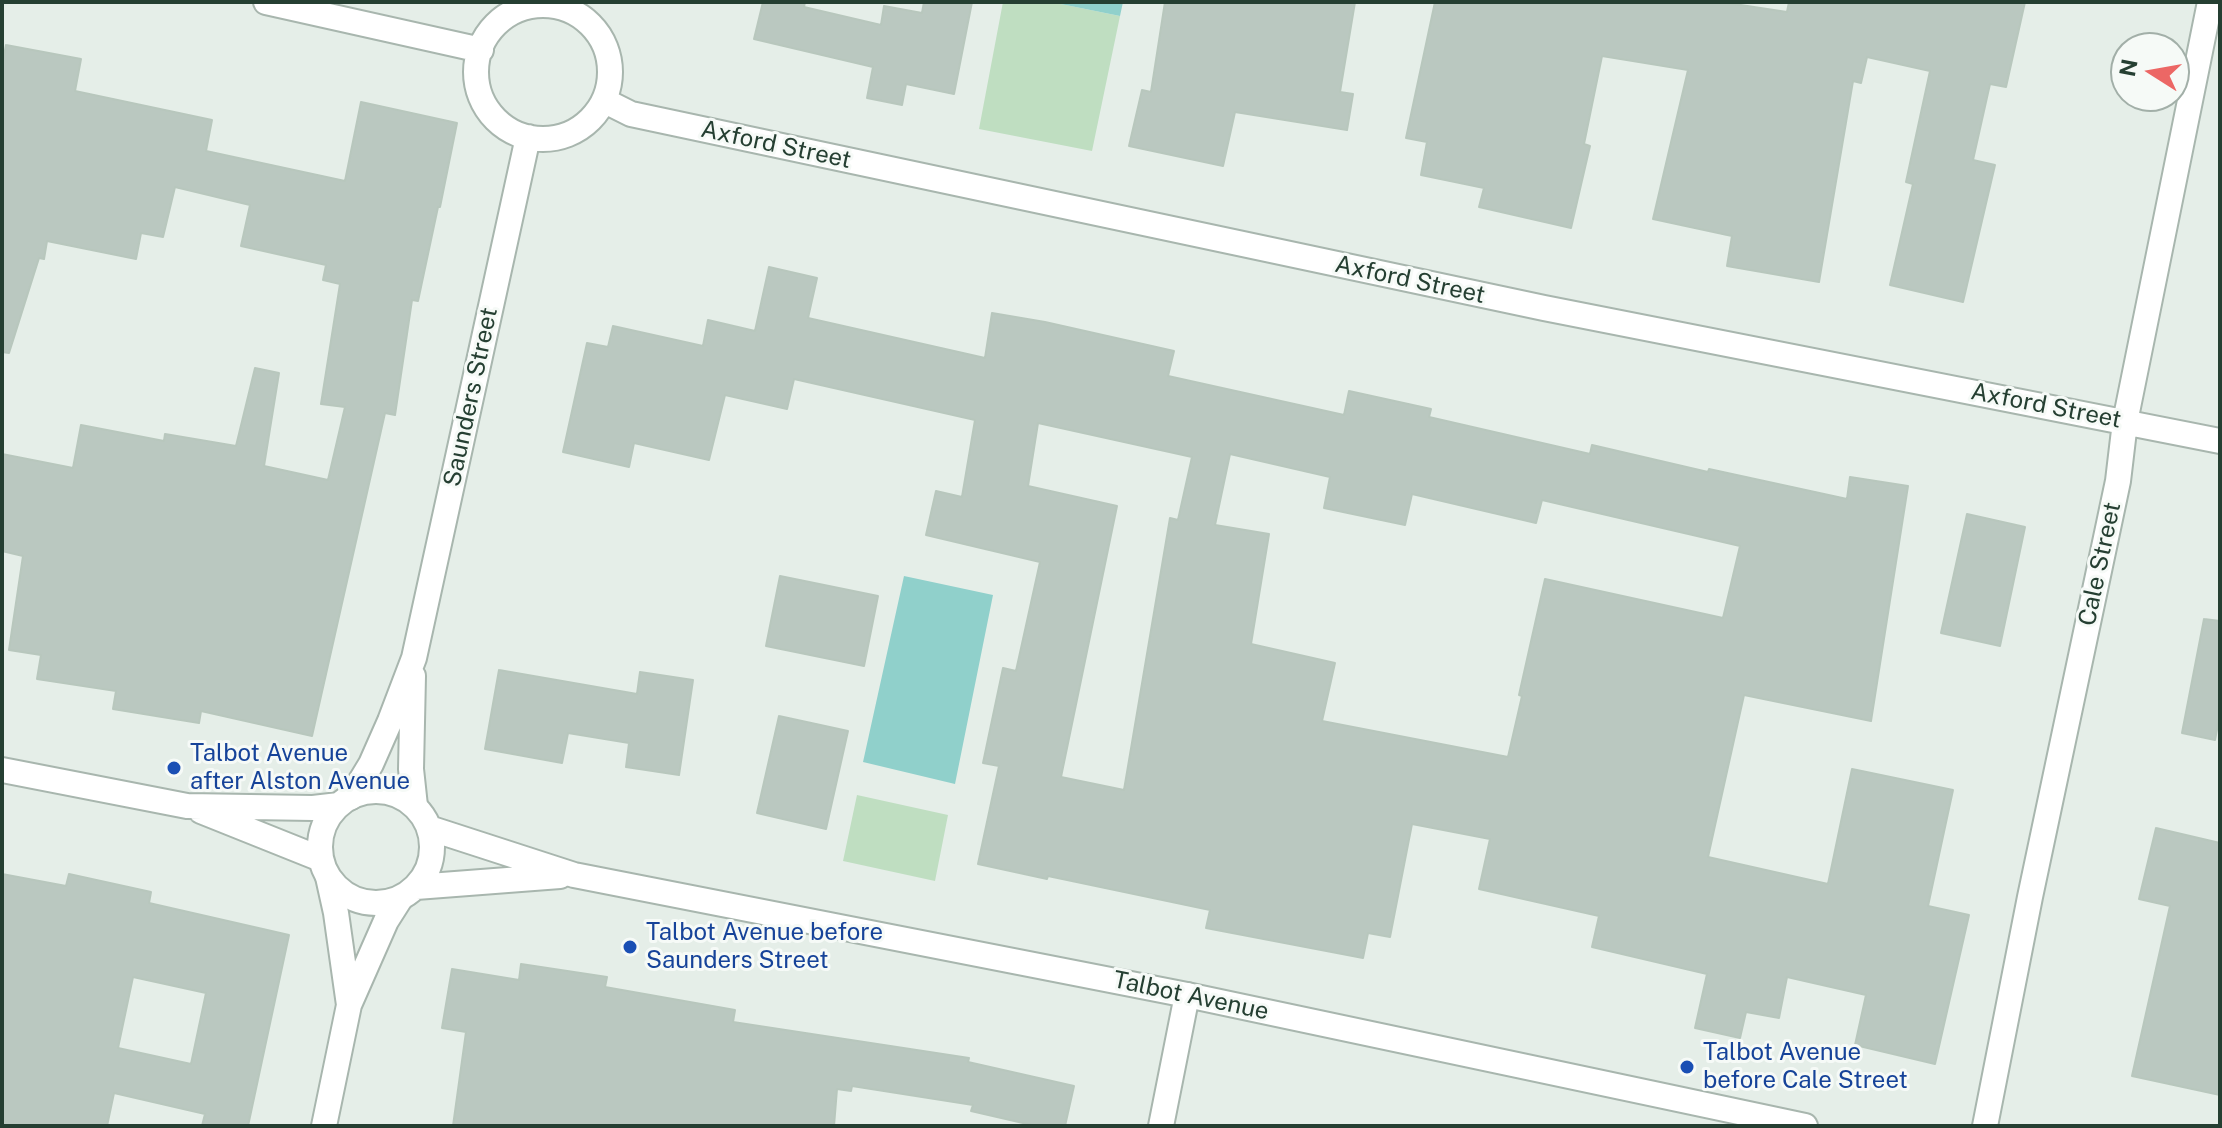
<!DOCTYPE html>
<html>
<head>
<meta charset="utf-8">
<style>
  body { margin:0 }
  #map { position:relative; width:2222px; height:1128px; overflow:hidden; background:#e5eee8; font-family:"Public Sans",sans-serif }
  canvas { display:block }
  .frame { position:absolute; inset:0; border:4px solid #253f32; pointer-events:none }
  .north { position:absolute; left:2110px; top:32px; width:80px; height:80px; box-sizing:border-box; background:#f6faf7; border:2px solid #a2afa8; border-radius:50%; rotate:281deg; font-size:22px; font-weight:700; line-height:32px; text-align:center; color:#253f32 }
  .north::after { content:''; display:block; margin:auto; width:28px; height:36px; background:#ec6765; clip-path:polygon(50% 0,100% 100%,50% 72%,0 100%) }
</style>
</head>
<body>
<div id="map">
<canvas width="2222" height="1128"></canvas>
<div class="frame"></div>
<div class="north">N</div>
</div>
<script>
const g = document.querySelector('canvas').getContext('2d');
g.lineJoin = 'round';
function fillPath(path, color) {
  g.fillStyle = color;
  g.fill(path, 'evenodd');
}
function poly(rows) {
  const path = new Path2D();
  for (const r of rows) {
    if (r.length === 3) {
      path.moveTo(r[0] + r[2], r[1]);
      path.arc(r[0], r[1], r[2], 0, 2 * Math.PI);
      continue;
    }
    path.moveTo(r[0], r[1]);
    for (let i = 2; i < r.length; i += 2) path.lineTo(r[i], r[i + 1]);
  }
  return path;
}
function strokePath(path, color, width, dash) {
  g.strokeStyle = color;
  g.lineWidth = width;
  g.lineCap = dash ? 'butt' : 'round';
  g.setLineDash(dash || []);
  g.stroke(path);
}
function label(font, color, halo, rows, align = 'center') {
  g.font = font + ' "Public Sans",sans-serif';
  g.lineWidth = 6;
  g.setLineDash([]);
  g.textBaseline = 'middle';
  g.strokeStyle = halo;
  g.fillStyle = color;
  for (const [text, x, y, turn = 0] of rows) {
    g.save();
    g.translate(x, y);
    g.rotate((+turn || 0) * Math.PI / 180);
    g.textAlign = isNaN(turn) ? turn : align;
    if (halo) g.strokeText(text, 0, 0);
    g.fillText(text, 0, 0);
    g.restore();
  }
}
const green = poly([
  [1003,2,1051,2,1120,16,1092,151,979,129],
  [857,795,948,815,935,881,843,861]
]);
const water = poly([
  [1051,2,1123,2,1120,16],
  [904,576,993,595,955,784,863,762]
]);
const building = poly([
  [763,2,805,2,804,7,881,25,884,6,922,13,924,2,972,2,954,94,906,84,902,105,867,98,873,67,754,39,763,2],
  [1165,2,1355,2,1340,92,1353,94,1347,130,1235,112,1223,166,1129,146,1142,90,1151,92,1165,2],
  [1435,2,1721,2,1787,12,1789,2,2025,2,2006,87,1990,84,1973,160,1995,165,1963,302,1890,285,1913,184,1906,182,1930,71,1867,57,1861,83,1853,81,1819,282,1727,266,1732,236,1653,219,1688,70,1602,56,1584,144,1590,146,1571,228,1479,207,1484,188,1421,175,1427,142,1406,138,1435,2],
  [6,45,81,59,75,91,212,120,206,151,345,181,361,102,457,123,440,207,438,207,418,301,412,300,395,415,385,413,312,736,201,711,199,723,113,709,116,691,37,679,41,655,9,650,23,556,2,551,2,454,73,468,81,425,164,441,165,434,236,446,255,368,279,373,264,466,328,480,345,407,321,404,340,284,323,280,326,265,241,246,250,205,175,187,163,237,141,233,136,259,47,241,44,259,39,258,9,353,2,352,2,66,6,45],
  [769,267,817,278,808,318,985,358,992,313,1045,322,1174,351,1168,376,1344,415,1349,391,1431,409,1429,417,1590,454,1592,445,1708,472,1709,469,1847,499,1850,477,1908,486,1871,721,1744,695,1708,857,1828,884,1852,769,1953,790,1928,906,1969,915,1935,1064,1855,1045,1866,995,1787,977,1779,1018,1746,1012,1740,1038,1695,1028,1707,974,1592,947,1599,916,1479,889,1490,839,1412,824,1390,937,1368,933,1363,958,1206,928,1210,910,1048,876,1047,879,978,864,999,766,983,763,1003,668,1016,671,1040,562,926,535,936,491,962,497,975,420,794,379,787,409,725,395,709,460,634,443,629,467,563,452,587,343,608,347,613,326,703,346,708,320,755,331,769,267],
  [1038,423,1192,457,1178,520,1170,518,1124,790,1061,777,1117,506,1028,486,1038,423],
  [1230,454,1330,477,1324,508,1405,525,1412,494,1536,523,1542,500,1740,546,1723,618,1545,579,1519,695,1522,696,1508,757,1322,721,1335,663,1251,644,1269,534,1215,525,1230,454],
  [1967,514,2025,527,2000,646,1941,633,1967,514],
  [780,576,878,596,864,666,766,646,780,576],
  [2204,619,2220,621,2220,714,2215,740,2182,733,2204,619],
  [499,670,637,694,640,672,693,680,679,775,626,767,629,743,568,733,562,763,485,749,499,670],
  [779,716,848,731,826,829,757,813,779,716],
  [2156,828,2220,843,2220,1095,2132,1076,2170,906,2139,899,2156,828],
  [2,874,66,886,69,874,151,892,149,903,289,935,248,1126,202,1126,205,1114,114,1093,107,1126,2,1126,2,874],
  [133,977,206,993,191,1064,118,1048,133,977],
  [521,964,607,977,605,987,735,1010,733,1022,969,1058,968,1062,1074,1086,1065,1126,1036,1126,971,1111,973,1105,852,1086,851,1091,837,1089,834,1126,453,1126,466,1032,442,1028,452,969,519,980,521,964]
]);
const minor = poly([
  [266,2,481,50],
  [543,72,67],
  [605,101,631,114,1544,308,2220,441],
  [413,676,411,769,415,806],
  [351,797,371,764,390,721,414,658,528,137],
  [328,877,336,913,349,1005],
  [324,1126,349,1005,386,921,400,899],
  [1161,1126,1187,995],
  [1985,1126,2030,897,2118,481,2125,422,2210,2]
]);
const tertiary = poly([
  [2,770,187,806,313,808,339,805],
  [376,847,56],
  [201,811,321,859],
  [429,828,574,875,1187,995,1805,1126],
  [416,887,560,876]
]);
const markers = [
  [174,768,8,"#1a4fb4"],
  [630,947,8,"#1a4fb4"],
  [1687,1067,8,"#1a4fb4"]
];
const streetNames = [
  ["Axford Street",776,145,12],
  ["Axford Street",1410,280,12],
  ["Saunders Street",471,397,-78],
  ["Axford Street",2046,406,11],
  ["Cale Street",2100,564,-78],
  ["Talbot Avenue",1191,996,12]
];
const transitNames = [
  ["Talbot Avenue",190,754],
  ["after Alston Avenue",190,782],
  ["Talbot Avenue before",646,933],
  ["Saunders Street",646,961],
  ["Talbot Avenue",1703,1053],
  ["before Cale Street",1703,1081]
];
fillPath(green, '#bfdec1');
fillPath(water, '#90d0cb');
fillPath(building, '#bac8c0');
strokePath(building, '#b8c7bd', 2);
strokePath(minor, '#a8b6ae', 28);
strokePath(tertiary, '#a8b6ae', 28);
strokePath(minor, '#fff', 24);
strokePath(tertiary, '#fff', 24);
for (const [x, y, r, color] of markers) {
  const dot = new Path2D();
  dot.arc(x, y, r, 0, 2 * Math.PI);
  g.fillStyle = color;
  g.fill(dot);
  strokePath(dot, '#f6faf7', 3);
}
label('24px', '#253f32', '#f6faf7', streetNames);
label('24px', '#164399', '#f6faf7', transitNames, 'left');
</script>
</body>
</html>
